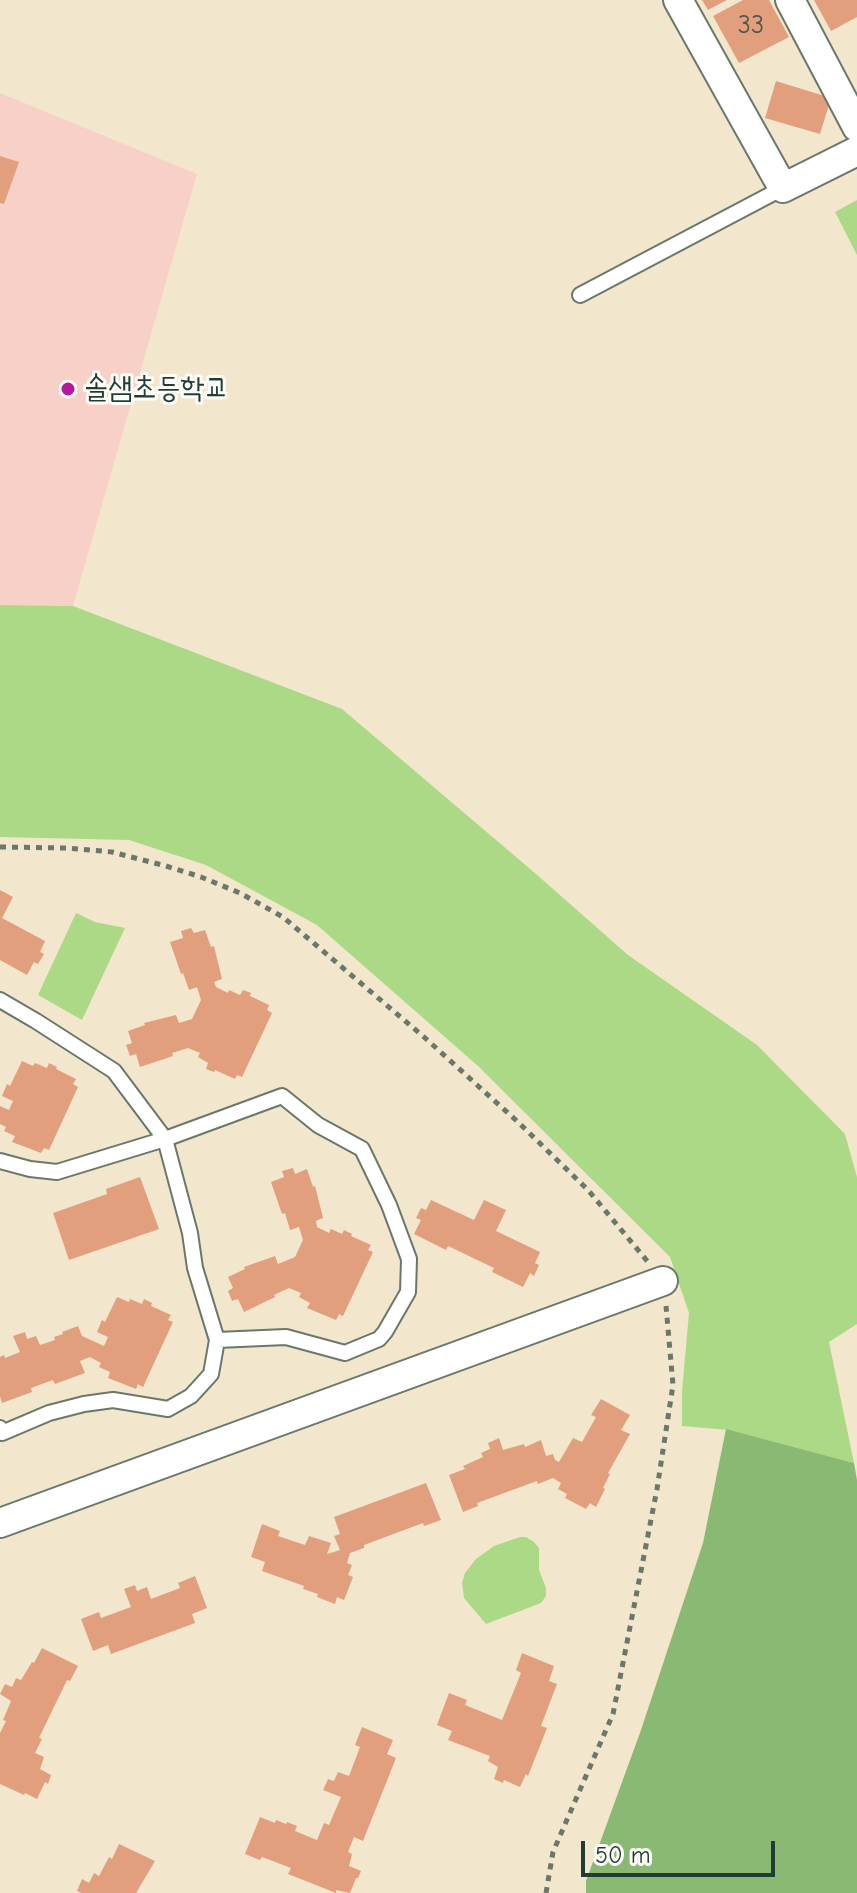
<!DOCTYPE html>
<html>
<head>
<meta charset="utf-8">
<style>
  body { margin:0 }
  #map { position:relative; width:857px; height:1893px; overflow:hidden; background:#f2e7cd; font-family:"Comic Neue",sans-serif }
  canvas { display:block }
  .scale { position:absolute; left:581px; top:1841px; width:194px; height:36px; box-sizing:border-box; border:4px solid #1f3d34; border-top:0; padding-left:10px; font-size:24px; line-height:28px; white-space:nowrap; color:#1f3d34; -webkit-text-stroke:6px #fdfcf7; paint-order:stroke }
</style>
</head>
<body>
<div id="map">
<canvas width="857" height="1893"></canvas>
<div class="scale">50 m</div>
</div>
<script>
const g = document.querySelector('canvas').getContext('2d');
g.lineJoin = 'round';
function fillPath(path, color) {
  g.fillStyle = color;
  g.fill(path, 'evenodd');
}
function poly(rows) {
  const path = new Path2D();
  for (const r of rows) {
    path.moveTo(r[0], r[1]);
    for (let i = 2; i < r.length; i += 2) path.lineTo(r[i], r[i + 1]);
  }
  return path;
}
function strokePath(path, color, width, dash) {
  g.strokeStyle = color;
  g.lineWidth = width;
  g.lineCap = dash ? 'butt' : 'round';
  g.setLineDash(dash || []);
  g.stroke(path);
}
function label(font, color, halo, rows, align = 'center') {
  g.font = font + ' "Comic Neue","Poor Story",sans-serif';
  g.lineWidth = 6;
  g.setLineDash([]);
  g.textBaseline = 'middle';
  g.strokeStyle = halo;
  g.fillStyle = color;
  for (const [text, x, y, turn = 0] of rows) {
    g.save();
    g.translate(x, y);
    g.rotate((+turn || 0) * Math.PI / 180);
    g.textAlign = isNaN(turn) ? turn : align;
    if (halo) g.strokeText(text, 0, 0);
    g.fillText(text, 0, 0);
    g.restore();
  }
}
const built = poly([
  [0,93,197,174,73,606,0,605]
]);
const green = poly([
  [857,200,857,255,835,212],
  [0,605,73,606,342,709,536,874,628,955,757,1045,845,1134,857,1177,857,1324,829,1342,854,1463,729,1430,682,1426,682,1391,689,1313,670,1257,478,1066,317,925,206,865,129,840,0,837],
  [76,913,95,922,125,928,82,1020,38,995],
  [520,1537,526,1537,534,1542,539,1548,539,1570,546,1588,546,1596,541,1603,486,1624,464,1598,462,1583,465,1573,476,1559,494,1546]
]);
const forest = poly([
  [726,1429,854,1463,857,1480,857,1893,586,1893,586,1881,641,1730,703,1543]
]);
const building = poly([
  [702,0,727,0,708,10],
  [743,0,769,0,789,37,739,63,713,16],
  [814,0,857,0,857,17,831,31],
  [776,81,831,98,820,134,765,118],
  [0,156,19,162,4,204,0,203],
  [0,890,13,897,2,918,45,941,40,952,44,954,38,964,34,962,27,975,0,960],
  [191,928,194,933,205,930,211,947,214,946,222,979,214,982,216,987,228,993,229,990,240,995,243,990,251,993,250,996,269,1005,267,1010,272,1013,242,1077,237,1075,235,1079,215,1070,214,1072,206,1069,208,1063,198,1057,200,1053,188,1048,172,1053,173,1056,140,1067,136,1054,130,1056,126,1045,132,1043,128,1031,145,1025,144,1023,176,1015,179,1023,192,1019,201,1000,197,987,189,990,183,973,181,974,170,942,183,938,181,931],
  [22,1061,33,1066,35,1063,47,1068,49,1063,57,1067,56,1069,76,1079,73,1084,78,1087,49,1150,44,1148,41,1153,12,1142,15,1136,4,1131,6,1127,0,1124,0,1106,9,1110,13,1101,2,1096,7,1084,10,1086],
  [293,1168,295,1174,307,1169,313,1187,315,1186,323,1218,316,1221,317,1227,329,1233,331,1229,342,1234,344,1230,352,1234,351,1236,371,1245,368,1250,373,1252,343,1316,339,1314,336,1320,307,1308,310,1303,299,1297,301,1293,289,1288,274,1295,275,1297,244,1312,238,1299,232,1301,228,1291,233,1288,228,1277,245,1269,244,1267,275,1256,278,1264,295,1257,303,1240,299,1227,290,1230,285,1213,282,1214,271,1182,284,1177,282,1171],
  [140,1177,159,1229,69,1260,53,1213,107,1194,106,1189],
  [431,1200,474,1220,484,1200,506,1210,496,1231,540,1252,535,1263,539,1265,534,1276,530,1273,523,1287,492,1272,494,1268,448,1246,446,1250,414,1234,421,1220,416,1218,421,1208,426,1210],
  [117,1297,129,1302,130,1299,142,1304,144,1299,152,1303,151,1306,171,1315,168,1320,173,1322,143,1387,138,1384,136,1389,108,1378,110,1372,99,1367,101,1363,90,1357,80,1361,85,1373,55,1384,53,1380,31,1388,32,1392,2,1403,0,1396,0,1357,4,1355,5,1358,20,1352,13,1336,25,1332,27,1339,36,1336,40,1345,55,1340,54,1337,63,1334,62,1332,78,1326,82,1336,104,1346,108,1337,97,1332,102,1320,105,1322],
  [601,1399,630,1415,621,1430,630,1434,608,1473,610,1474,603,1488,605,1489,596,1507,590,1503,586,1509,565,1498,567,1494,558,1489,561,1483,553,1478,538,1484,537,1481,477,1503,478,1506,463,1512,449,1475,465,1469,463,1466,483,1457,481,1453,490,1449,488,1443,499,1438,503,1450,524,1444,525,1447,541,1440,546,1456,553,1454,555,1460,559,1462,573,1438,582,1442,596,1417,591,1415],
  [426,1483,441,1520,424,1526,423,1523,364,1545,364,1548,350,1553,347,1563,352,1565,348,1575,353,1577,344,1600,337,1597,335,1604,317,1597,318,1594,303,1589,304,1586,262,1571,265,1562,251,1557,262,1524,280,1531,278,1536,305,1545,309,1536,331,1543,327,1554,340,1550,334,1536,340,1534,334,1517],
  [195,1576,207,1608,192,1614,195,1623,111,1654,108,1645,93,1651,81,1619,99,1612,101,1618,131,1607,124,1589,135,1585,137,1591,147,1587,151,1599,180,1588,178,1583],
  [42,1648,78,1666,70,1681,67,1680,39,1738,42,1739,35,1753,44,1757,40,1769,51,1775,48,1784,45,1782,37,1799,25,1793,24,1795,0,1784,0,1733,6,1721,3,1720,11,1701,0,1694,5,1684,12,1687,16,1678,21,1680,32,1662,34,1663],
  [522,1653,554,1666,549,1681,557,1684,541,1726,547,1728,528,1776,526,1774,520,1787,504,1780,503,1783,494,1779,498,1767,488,1761,490,1756,448,1740,452,1731,437,1725,449,1693,467,1700,465,1705,502,1720,521,1673,516,1670],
  [362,1727,393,1740,387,1754,396,1758,363,1841,354,1837,348,1852,352,1854,349,1866,361,1871,358,1878,356,1878,350,1893,336,1890,336,1893,288,1874,291,1868,262,1857,260,1860,245,1854,260,1817,275,1823,276,1820,286,1824,287,1822,297,1826,295,1831,317,1840,324,1823,329,1825,341,1797,323,1790,328,1779,334,1781,338,1772,349,1776,360,1747,355,1745],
  [119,1844,155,1861,136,1893,82,1893,77,1891,82,1879,89,1883,94,1873,99,1876,109,1857,112,1859]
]);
const path = poly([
  [0,847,67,848,112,852,166,866,201,877,240,893,283,917,424,1037,519,1123,588,1190,648,1262],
  [546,1893,553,1852,613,1714,657,1489,673,1385,666,1306]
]);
const lane = poly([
  [580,295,783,188],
  [0,1000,36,1021,114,1071,165,1139,190,1233,195,1268,217,1340,211,1374,191,1396,168,1409,113,1400,84,1404,49,1413,2,1433,0,1428],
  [0,1161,30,1169,57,1172,165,1139,282,1096,318,1125,362,1149,389,1205,409,1259,408,1292,385,1332,379,1339,345,1353,286,1337,217,1340]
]);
const street = poly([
  [678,0,783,188,857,151],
  [790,0,857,127],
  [0,1523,663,1281]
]);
const markers = [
  [68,389,8,"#b5179e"]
];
const numberNames = [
  ["33",751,26]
];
const poiNames = [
  ["솔샘초등학교",84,389]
];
fillPath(built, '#f7d1c7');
fillPath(green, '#acd985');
fillPath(forest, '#89b972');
fillPath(building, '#e29f7e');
strokePath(lane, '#69786a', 18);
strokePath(street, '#69786a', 32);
strokePath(path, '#69786a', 5, [6, 6]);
strokePath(lane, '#fff', 14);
strokePath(street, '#fff', 28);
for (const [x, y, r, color] of markers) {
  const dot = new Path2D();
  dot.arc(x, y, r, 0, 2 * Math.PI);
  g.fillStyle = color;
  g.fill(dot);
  strokePath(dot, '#fdfcf7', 3);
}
label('26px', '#505646', null, numberNames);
label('30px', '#1f3d34', '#fdfcf7', poiNames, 'left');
</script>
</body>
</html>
